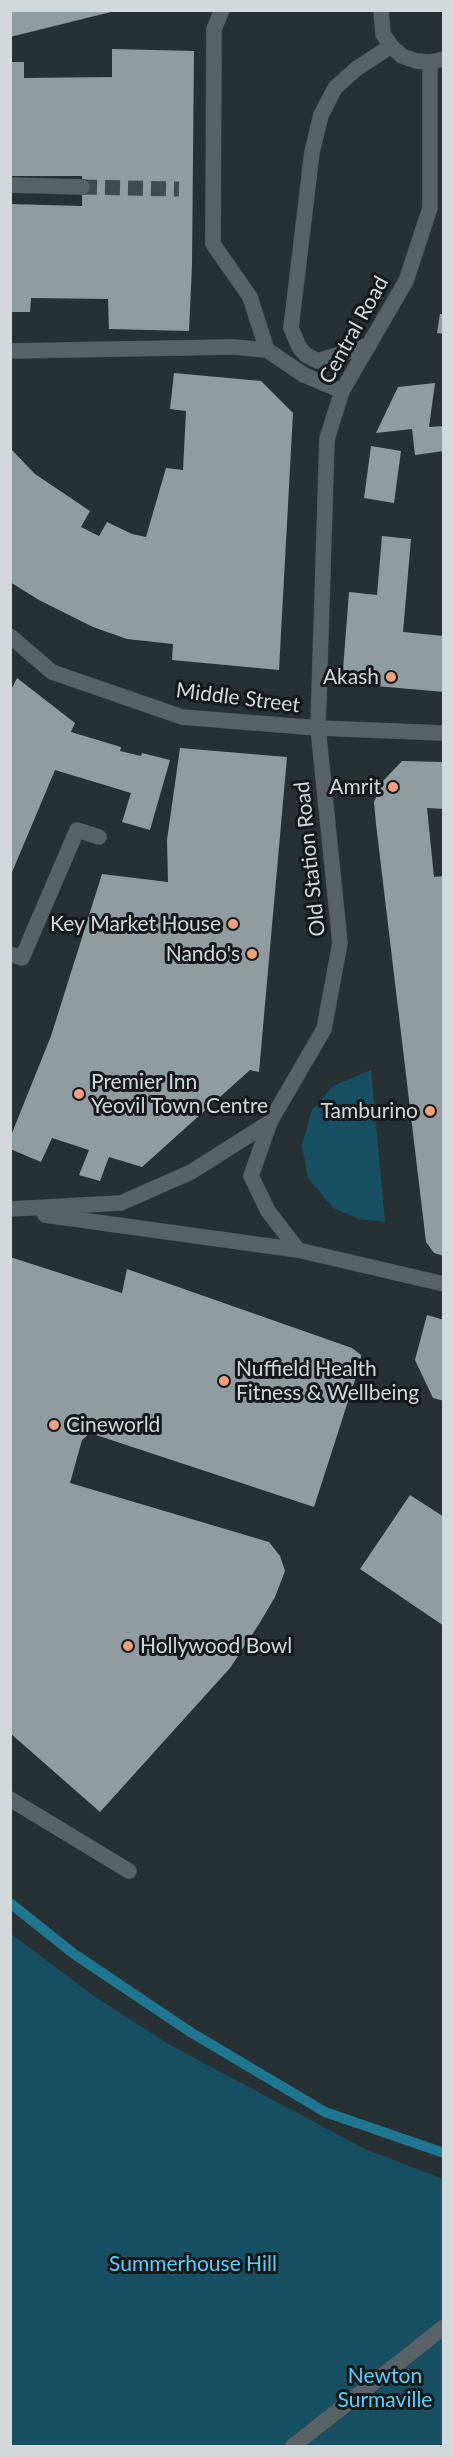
<!DOCTYPE html>
<html>
<head>
<meta charset="utf-8">
<style>
  body { margin:0 }
  #map { position:relative; width:454px; height:2457px; overflow:hidden; background:#273134; font-family:Lato,sans-serif }
  canvas { display:block }
  .frame { position:absolute; inset:0; border:12px solid #d3d9db; pointer-events:none }
</style>
</head>
<body>
<div id="map">
<canvas width="454" height="2457"></canvas>
<div class="frame"></div>
</div>
<script>
const g = document.querySelector('canvas').getContext('2d');
g.lineJoin = 'round';
function fillPath(path, color) {
  g.fillStyle = color;
  g.fill(path, 'evenodd');
}
function poly(rows) {
  const path = new Path2D();
  for (const r of rows) {
    path.moveTo(r[0], r[1]);
    for (let i = 2; i < r.length; i += 2) path.lineTo(r[i], r[i + 1]);
  }
  return path;
}
function strokePath(path, color, width, dash) {
  g.strokeStyle = color;
  g.lineWidth = width;
  g.lineCap = dash ? 'butt' : 'round';
  g.setLineDash(dash || []);
  g.stroke(path);
}
function label(font, color, halo, rows, align = 'center') {
  g.font = font + ' Lato,sans-serif';
  g.lineWidth = 6;
  g.setLineDash([]);
  g.textBaseline = 'middle';
  g.strokeStyle = halo;
  g.fillStyle = color;
  for (const [text, x, y, turn = 0] of rows) {
    g.save();
    g.translate(x, y);
    g.rotate((+turn || 0) * Math.PI / 180);
    g.textAlign = isNaN(turn) ? turn : align;
    if (halo) g.strokeText(text, 0, 0);
    g.fillText(text, 0, 0);
    g.restore();
  }
}
const green = poly([
  [371,1070,385,1222,359,1219,333,1208,308,1178,302,1145,312,1110,333,1086],
  [10,1933,94,1996,170,2045,365,2149,443,2179,443,2446,11,2446]
]);
const stream = poly([
  [10,1903,74,1954,192,2033,325,2112,444,2153]
]);
const building = poly([
  [10,10,115,10,115,11,10,37],
  [112,49,194,51,192,265,189,331,109,329,108,299,31,298,30,312,10,312,10,204,82,206,82,176,10,176,10,62,24,62,24,78,112,77],
  [440,314,444,314,444,334,437,333],
  [174,373,261,381,293,413,279,670,172,660,173,644,127,639,93,627,39,600,10,582,10,448,35,474,90,511,81,527,99,536,107,522,132,534,146,537,166,468,183,470,186,411,170,409],
  [435,383,429,427,444,426,444,451,415,455,412,429,376,433,398,387],
  [371,446,401,451,394,503,364,498],
  [382,536,411,539,403,632,444,636,444,692,342,683,349,592,377,595],
  [17,678,75,723,71,732,121,747,120,751,141,756,142,753,170,760,150,830,122,822,131,793,55,770,10,877,10,692],
  [180,748,287,757,259,1072,250,1070,142,1167,109,1157,100,1181,79,1175,89,1150,52,1138,41,1162,10,1149,10,1138,51,1036,102,874,168,882,167,840],
  [402,761,444,762,444,809,427,808,434,877,444,876,444,1256,434,1253,426,1242,376,824,374,802,383,781],
  [10,1257,122,1293,127,1269,352,1348,361,1355,361,1361,314,1507,90,1433,82,1440,70,1483,269,1542,280,1556,285,1571,275,1597,259,1624,230,1668,100,1812,10,1733],
  [427,1315,444,1320,444,1401,433,1398,415,1360],
  [410,1495,444,1517,444,1626,360,1569]
]);
const streetTunnel = poly([
  [82,187,179,189]
]);
const lane = poly([
  [222,10,214,29,213,244,250,297,267,350],
  [369,345,318,361,306,355,299,347,291,328,312,152,321,115,335,88,356,69,391,46],
  [10,351,233,347,267,350,304,375,342,391],
  [10,954,22,958,77,830,99,837],
  [10,1799,129,1871]
]);
const street = poly([
  [381,10,383,34,391,46,402,56,416,61,430,62,444,59],
  [10,185,82,187],
  [10,636,52,672,182,717,318,728,327,439,342,391,406,281,430,208,430,62]
]);
const secondary = poly([
  [270,1122,251,1176,268,1211,298,1250],
  [10,1209,121,1203,191,1172,270,1122,324,1029,340,943,318,728,444,733],
  [45,1215,298,1250,444,1284],
  [293,2446,444,2327]
]);
const markers = [
  [391,677,6,"#f2a17e"],
  [393,787,6,"#f2a17e"],
  [233,924,6,"#f2a17e"],
  [252,954,6,"#f2a17e"],
  [79,1094,6,"#f2a17e"],
  [430,1111,6,"#f2a17e"],
  [224,1381,6,"#f2a17e"],
  [54,1425,6,"#f2a17e"],
  [128,1646,6,"#f2a17e"]
];
const streetNames = [
  ["Central Road",354,330,-61],
  ["Middle Street",238,698,7],
  ["Old Station Road",310,859,-96]
];
const poiNames = [
  ["Akash",379,677],
  ["Amrit",381,787],
  ["Key Market House",221,924],
  ["Nando's",240,954],
  ["Premier Inn",91,1082,"left"],
  ["Yeovil Town Centre",91,1106,"left"],
  ["Tamburino",418,1111],
  ["Nuffield Health",236,1369,"left"],
  ["Fitness & Wellbeing",236,1393,"left"],
  ["Cineworld",66,1425,"left"],
  ["Hollywood Bowl",140,1646,"left"]
];
const parkNames = [
  ["Summerhouse Hill",193,2264],
  ["Newton",385,2376],
  ["Surmaville",385,2400]
];
fillPath(green, '#175062');
strokePath(stream, '#1e7691', 10);
fillPath(building, '#919ca1');
strokePath(streetTunnel, '#414a4d', 15, [15, 8]);
strokePath(lane, '#474f51', 16);
strokePath(street, '#474f51', 16);
strokePath(secondary, '#474f51', 16);
strokePath(lane, '#596367', 15);
strokePath(street, '#596367', 15);
strokePath(secondary, '#596367', 15);
for (const [x, y, r, color] of markers) {
  const dot = new Path2D();
  dot.arc(x, y, r, 0, 2 * Math.PI);
  g.fillStyle = color;
  g.fill(dot);
  strokePath(dot, '#14181a', 2);
}
label('21px', '#d3d9db', '#14181a', streetNames);
label('21px', '#d3d9db', '#14181a', poiNames, 'right');
label('21px', '#5ad0f9', '#14181a', parkNames);
</script>
</body>
</html>
